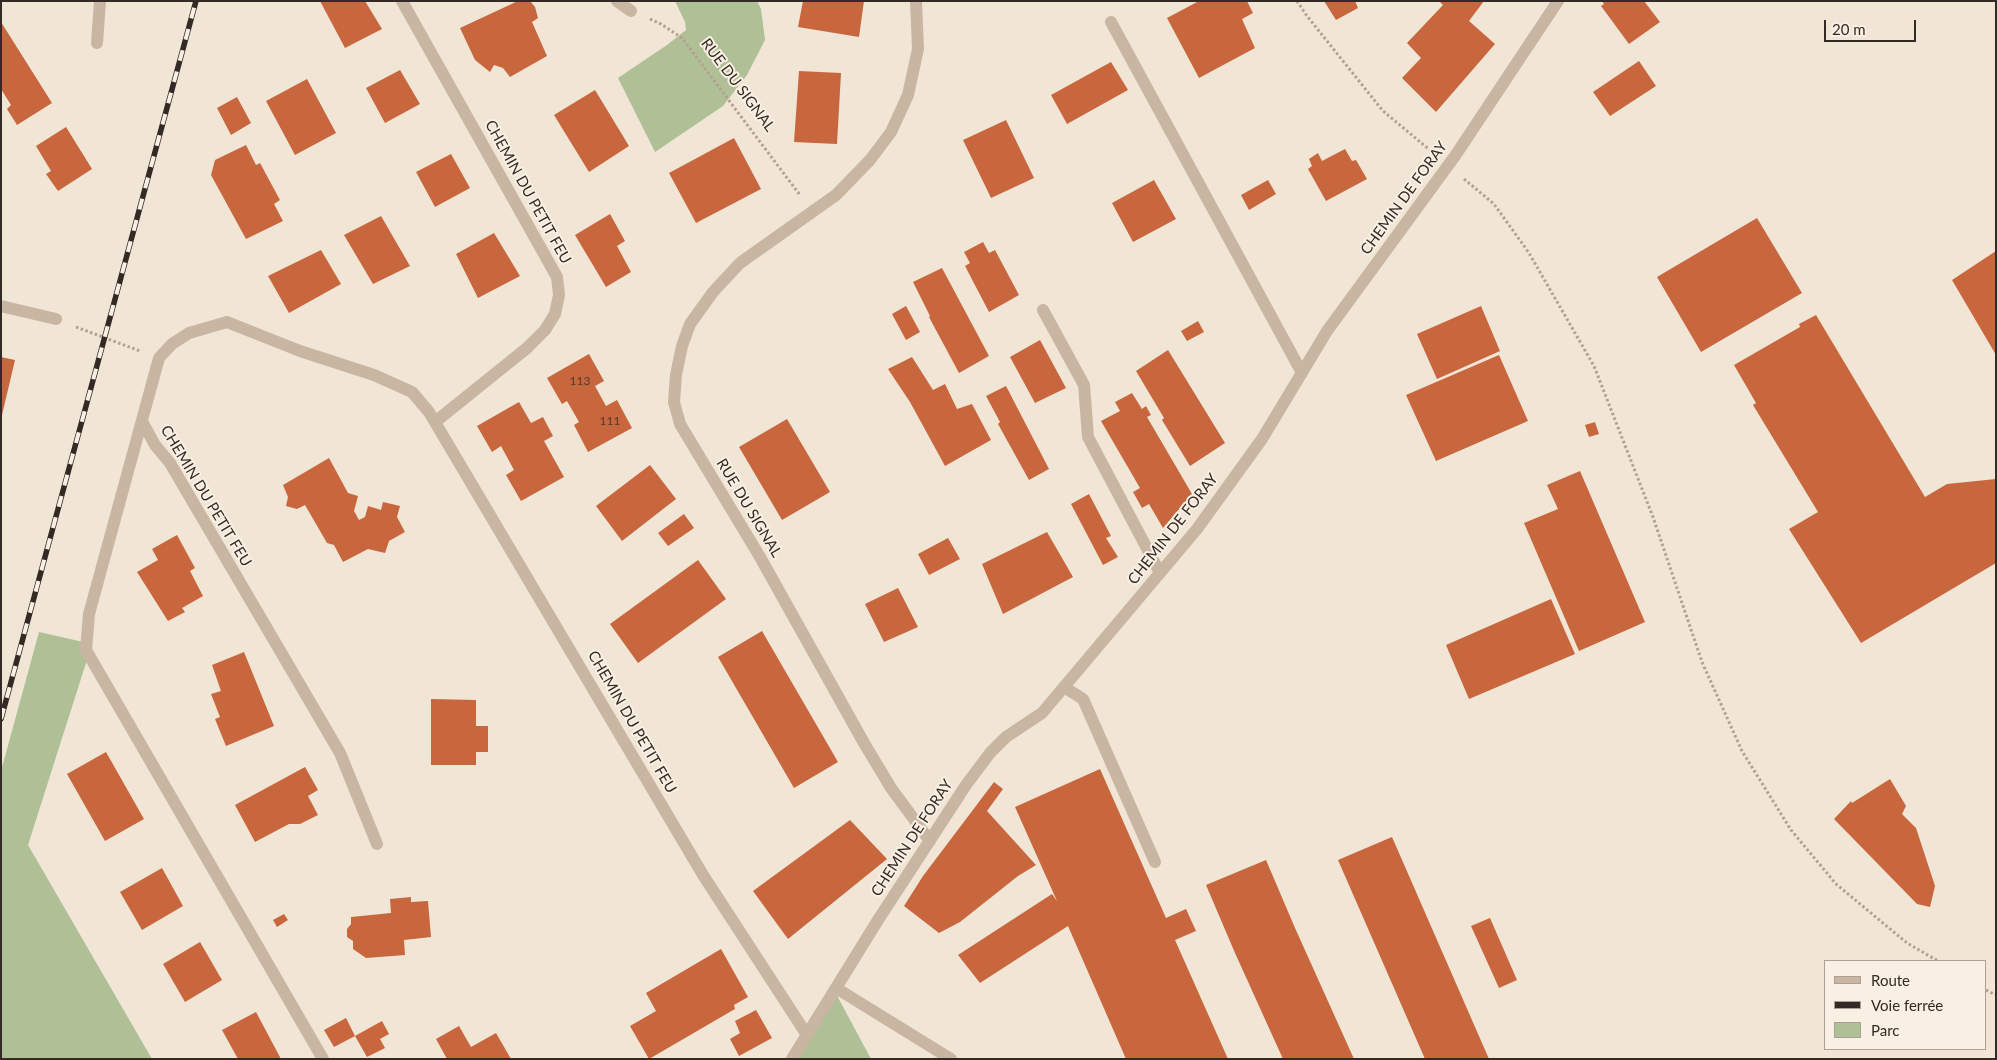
<!DOCTYPE html>
<html>
<head>
<meta charset="utf-8">
<style>
  body { margin:0 }
  #map { position:relative; width:1997px; height:1060px; overflow:hidden; background:#f1e5d6; font-family:Lato,sans-serif }
  canvas { display:block }
  .frame { position:absolute; inset:0; border:2px solid #332a25; pointer-events:none }
  .legend { position:absolute; left:1824px; top:960px; width:162px; height:90px; box-sizing:border-box; background:#f9efe2; border:1px solid #aaa096; margin:0; padding:6px 9px; list-style:none; font-size:15px; color:#332a25 }
  .legend li { display:flex; align-items:center; gap:10px; height:25px }
  .legend b { width:25px; border:1px solid #aaa096 }
  .scale { position:absolute; left:1824px; top:20px; width:92px; height:22px; box-sizing:border-box; border:2px solid #332a25; border-top:0; padding-left:6px; font-size:15px; line-height:18px; white-space:nowrap; color:#332a25; -webkit-text-stroke:4px #f9efe2; paint-order:stroke }
</style>
</head>
<body>
<div id="map">
<canvas width="1997" height="1060"></canvas>
<div class="frame"></div>
<ul class="legend">
<li><b style="height:6px;background:#c8b6a2"></b>Route</li>
<li><b style="height:6px;background:#332a25"></b>Voie ferrée</li>
<li><b style="height:14px;background:#afbf96"></b>Parc</li>
</ul>
<div class="scale">20 m</div>
</div>
<script>
const g = document.querySelector('canvas').getContext('2d');
g.lineJoin = 'round';
function fillPath(path, color) {
  g.fillStyle = color;
  g.fill(path, 'evenodd');
}
function poly(rows) {
  const path = new Path2D();
  for (const r of rows) {
    path.moveTo(r[0], r[1]);
    for (let i = 2; i < r.length; i += 2) path.lineTo(r[i], r[i + 1]);
  }
  return path;
}
function strokePath(path, color, width, dash) {
  g.strokeStyle = color;
  g.lineWidth = width;
  g.lineCap = dash ? 'butt' : 'round';
  g.setLineDash(dash || []);
  g.stroke(path);
}
function label(font, color, halo, rows, align = 'center') {
  g.font = font + ' Lato,sans-serif';
  g.lineWidth = 4;
  g.setLineDash([]);
  g.textBaseline = 'middle';
  g.strokeStyle = halo;
  g.fillStyle = color;
  for (const [text, x, y, turn = 0] of rows) {
    g.save();
    g.translate(x, y);
    g.rotate((+turn || 0) * Math.PI / 180);
    g.textAlign = isNaN(turn) ? turn : align;
    if (halo) g.strokeText(text, 0, 0);
    g.fillText(text, 0, 0);
    g.restore();
  }
}
const green = poly([
  [675,1,757,1,761,9,765,40,747,75,723,106,655,152,618,78,667,45,686,30,685,22],
  [39,632,92,644,28,845,152,1059,1,1059,1,771],
  [834,990,871,1059,789,1059]
]);
const building = poly([
  [320,1,365,1,382,29,345,48],
  [518,1,530,1,535,7,538,18,532,22,547,56,510,77,503,68,494,65,490,72,475,60,460,28],
  [803,1,864,1,859,37,798,27],
  [1199,1,1247,1,1253,13,1242,19,1255,48,1199,78,1167,18],
  [1324,1,1355,1,1358,8,1336,20],
  [1441,1,1484,1,1469,21,1495,44,1436,112,1402,78,1421,58,1407,43,1443,5,1440,2],
  [1602,1,1644,1,1660,22,1629,44,1601,6,1604,4],
  [1,22,52,103,17,125,7,109,11,105,1,89],
  [1639,61,1656,86,1610,116,1593,92],
  [1111,62,1128,90,1067,124,1051,95],
  [400,70,420,104,385,123,366,88],
  [799,71,841,73,837,144,794,142],
  [307,79,336,133,295,155,266,101],
  [595,90,629,146,589,172,554,115],
  [237,97,251,123,231,135,217,108],
  [1006,120,1034,178,991,198,963,140],
  [66,127,92,169,58,191,46,174,51,171,36,146],
  [734,138,761,189,696,223,669,173],
  [246,145,256,165,260,163,280,200,274,204,283,221,246,239,211,175,215,160],
  [1345,149,1352,161,1356,160,1367,179,1326,201,1308,169,1312,166,1309,159,1318,153,1322,161],
  [451,154,470,188,435,207,416,172],
  [1154,180,1176,219,1133,242,1112,203],
  [1268,180,1276,194,1249,210,1241,195],
  [610,214,625,241,617,246,631,272,606,287,575,235],
  [381,216,410,266,373,284,344,235],
  [1757,218,1802,293,1701,352,1657,277],
  [494,233,520,276,478,298,456,254],
  [983,242,989,253,995,250,1019,295,989,312,965,266,970,263,964,252],
  [321,250,341,284,289,313,268,276],
  [1996,251,1996,355,1952,280],
  [942,268,989,356,959,373,929,317,930,316,913,282],
  [906,306,920,332,906,340,892,314],
  [1481,306,1500,351,1437,379,1417,334],
  [1816,315,1925,497,1947,484,1996,479,1996,563,1861,643,1789,529,1818,512,1753,405,1756,403,1734,365,1800,327,1799,324],
  [1198,321,1204,332,1187,341,1181,331],
  [1040,340,1066,388,1035,403,1010,357],
  [1168,350,1225,443,1190,466,1162,420,1164,418,1136,371],
  [589,354,604,381,595,386,606,406,617,400,632,428,588,452,574,425,579,422,567,401,562,404,547,378],
  [1499,355,1528,421,1436,461,1406,395],
  [1,357,15,360,2,415,1,415],
  [912,357,933,390,945,384,957,409,972,404,991,440,945,466,910,402,888,369],
  [1006,386,1049,469,1029,480,998,424,1000,422,986,396],
  [1132,393,1142,409,1146,406,1151,415,1147,417,1192,494,1163,528,1149,504,1142,508,1133,492,1140,488,1101,421,1120,411,1115,402],
  [519,402,531,423,543,417,553,436,544,441,564,477,521,501,506,475,514,470,501,446,492,452,477,426],
  [787,419,830,492,782,520,739,447],
  [1595,422,1599,434,1589,437,1585,425],
  [329,458,348,493,358,496,354,511,359,520,365,517,368,506,381,510,383,502,400,506,397,517,405,532,389,541,385,553,368,549,343,562,334,545,327,543,305,505,297,509,286,506,288,497,283,485],
  [650,465,676,499,622,541,596,506],
  [1580,471,1645,622,1579,651,1524,523,1558,509,1547,485],
  [1089,494,1111,536,1106,538,1118,557,1103,565,1071,504],
  [684,514,694,528,668,546,658,533],
  [1047,532,1073,577,1003,614,982,564],
  [177,535,195,568,190,571,203,596,182,608,185,612,168,621,137,572,158,560,152,549],
  [948,538,960,559,929,575,918,554],
  [698,560,726,599,638,663,610,624],
  [898,588,918,627,884,642,865,604],
  [1551,599,1575,654,1469,699,1446,645],
  [762,631,838,762,794,788,718,657],
  [244,652,274,726,226,746,215,719,220,717,211,694,221,691,212,665],
  [431,699,476,700,476,726,488,726,488,752,476,752,476,765,431,765],
  [106,752,144,819,105,841,67,774],
  [305,767,318,790,308,796,318,815,300,824,289,824,255,842,235,805],
  [1100,769,1166,918,1186,909,1196,931,1175,940,1228,1059,1126,1059,1068,926,980,983,958,955,1052,894,1057,901,1015,807],
  [1890,779,1906,806,1902,814,1916,828,1935,886,1930,907,1917,904,1834,819,1851,801,1852,803],
  [994,782,1003,789,987,811,1036,865,1018,876,960,922,939,933,904,906,923,876],
  [850,820,887,859,788,939,753,891],
  [1392,837,1489,1059,1425,1059,1338,860],
  [1266,860,1295,928,1354,1059,1283,1059,1235,953,1206,885],
  [162,868,183,906,142,930,120,892],
  [411,897,411,902,428,901,431,937,404,940,405,955,366,958,353,949,353,941,347,937,347,929,351,924,351,917,391,913,390,899],
  [284,914,288,920,277,927,273,920],
  [1490,918,1517,980,1499,988,1471,926],
  [200,942,222,980,185,1002,163,964],
  [721,949,748,997,734,1005,735,1009,649,1059,630,1026,656,1011,646,993],
  [756,1010,772,1038,739,1056,730,1039,740,1033,735,1021],
  [256,1012,281,1059,238,1059,222,1030],
  [346,1018,355,1036,382,1021,389,1034,380,1039,385,1048,367,1057,355,1036,334,1047,324,1030],
  [459,1026,471,1047,496,1033,511,1059,447,1059,436,1039]
]);
const path = poly([
  [1297,1,1307,16,1383,111,1431,151],
  [650,19,661,24,682,38,800,195],
  [1464,179,1494,204,1529,253,1594,366,1653,517,1702,662,1742,751,1791,830,1836,884,1907,943,1938,961],
  [76,327,140,351],
  [1986,990,1996,995]
]);
const minor = poly([
  [402,1,557,277,559,295,555,314,545,330,527,348,435,422],
  [617,1,631,11],
  [916,1,918,49,908,95,891,132,870,160,836,195,740,263,713,292,690,324,682,346,676,375,674,402,680,424,760,557,864,743,891,788,930,841],
  [1111,22,1302,373],
  [97,43,100,1],
  [1,306,56,319],
  [1043,310,1084,385,1088,437,1160,573],
  [143,423,155,445,170,463,340,753,377,844],
  [1064,687,1083,699,1155,862],
  [836,988,951,1059],
  [323,1059,86,650,89,614,159,358,172,344,189,333,227,322,300,351,374,375,412,392,429,412,703,875,807,1035],
  [792,1059,878,920,966,785,990,753,1006,737,1042,713,1197,529,1262,439,1327,331,1455,156,1558,1]
]);
const rail = poly([
  [1,719,196,1]
]);
const numberNames = [
  ["113",580,381],
  ["111",610,421]
];
const streetNames = [
  ["RUE DU SIGNAL",738,85,53],
  ["CHEMIN DU PETIT FEU",528,192,61],
  ["CHEMIN DE FORAY",1404,198,-54],
  ["CHEMIN DU PETIT FEU",206,496,59],
  ["RUE DU SIGNAL",749,508,59],
  ["CHEMIN DE FORAY",1173,529,-52],
  ["CHEMIN DU PETIT FEU",632,722,60],
  ["CHEMIN DE FORAY",912,838,-57]
];
fillPath(green, '#afbf96');
fillPath(building, '#c8663d');
strokePath(path, '#b4a08c', 3, [2.5, 2.5]);
strokePath(minor, '#c8b6a2', 12);
strokePath(rail, '#332a25', 5.5);
strokePath(rail, '#f9efe2', 4, [11]);
label('12px', '#58392b', null, numberNames);
label('15px', '#332a25', '#f9efe2', streetNames);
</script>
</body>
</html>
